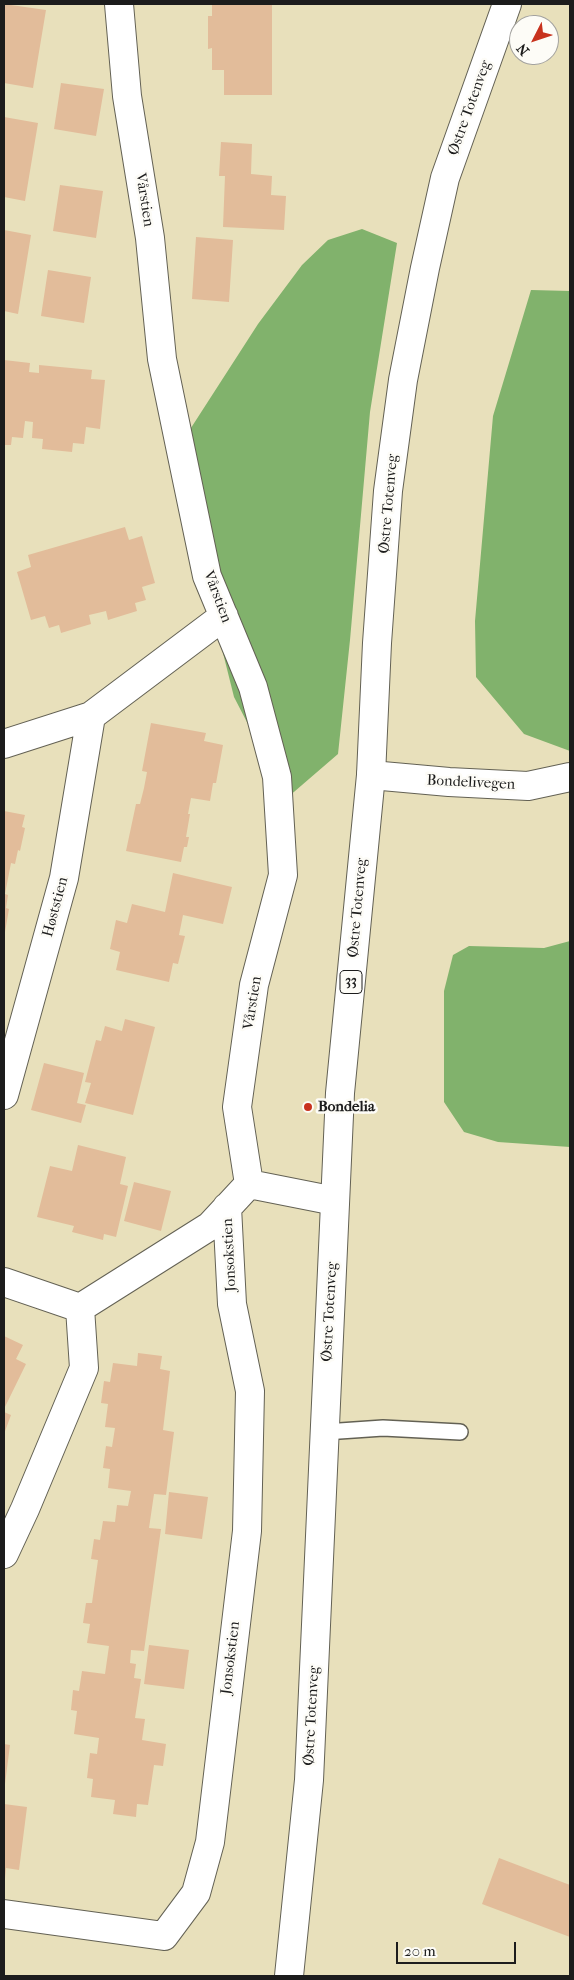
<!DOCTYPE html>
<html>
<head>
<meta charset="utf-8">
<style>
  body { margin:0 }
  #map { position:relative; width:574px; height:1980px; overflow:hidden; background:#e8e0bb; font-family:"IM FELL French Canon",serif }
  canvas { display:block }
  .frame { position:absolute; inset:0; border:5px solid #1c1c1c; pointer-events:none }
  .north { position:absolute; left:509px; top:15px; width:50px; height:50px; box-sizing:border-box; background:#fdfcf7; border:1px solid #a3a29f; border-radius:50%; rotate:229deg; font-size:14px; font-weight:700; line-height:20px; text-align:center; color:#1c1c1c }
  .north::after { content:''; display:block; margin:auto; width:18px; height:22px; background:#c8321e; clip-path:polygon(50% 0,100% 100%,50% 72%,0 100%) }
  .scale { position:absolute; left:396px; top:1942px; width:120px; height:22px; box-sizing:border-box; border:2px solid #1c1c1c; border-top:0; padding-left:6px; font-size:15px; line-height:18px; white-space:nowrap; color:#1c1c1c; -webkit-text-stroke:4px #fdfcf7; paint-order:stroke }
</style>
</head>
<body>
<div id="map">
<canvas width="574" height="1980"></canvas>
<div class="frame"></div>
<div class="north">N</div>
<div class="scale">20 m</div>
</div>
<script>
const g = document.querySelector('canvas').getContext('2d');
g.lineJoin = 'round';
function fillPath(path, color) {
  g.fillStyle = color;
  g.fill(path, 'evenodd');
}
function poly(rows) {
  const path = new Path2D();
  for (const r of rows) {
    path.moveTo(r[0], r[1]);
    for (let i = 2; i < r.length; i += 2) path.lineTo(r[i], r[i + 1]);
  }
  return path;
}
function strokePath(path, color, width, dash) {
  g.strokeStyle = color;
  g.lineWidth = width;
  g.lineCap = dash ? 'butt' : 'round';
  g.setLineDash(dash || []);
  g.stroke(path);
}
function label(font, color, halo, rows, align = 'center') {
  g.font = font + ' "IM FELL French Canon",serif';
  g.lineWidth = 5;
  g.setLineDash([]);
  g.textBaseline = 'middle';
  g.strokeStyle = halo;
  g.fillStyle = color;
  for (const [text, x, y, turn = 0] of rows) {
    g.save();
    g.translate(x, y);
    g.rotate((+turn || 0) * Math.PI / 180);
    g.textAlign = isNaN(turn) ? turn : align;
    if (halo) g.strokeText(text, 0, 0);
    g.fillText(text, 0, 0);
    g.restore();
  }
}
const forest = poly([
  [362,229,397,243,370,412,350,640,338,754,273,810,251,730,234,697,207,589,169,462,258,324,302,265,328,240],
  [531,290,570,291,570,751,524,734,476,677,475,621,493,416],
  [570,941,570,1147,498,1142,464,1132,444,1102,444,991,453,955,469,946,544,948]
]);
const building = poly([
  [4,4,46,10,33,88,4,83],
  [212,4,272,4,272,95,224,95,224,70,212,70,212,48,208,49,208,16,212,16],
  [61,83,104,89,96,136,54,129],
  [4,117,38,123,25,201,4,197],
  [221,142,252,144,251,174,272,176,271,195,286,196,284,230,223,227,225,176,219,176],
  [60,185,103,191,96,238,53,231],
  [4,230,31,235,18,314,4,311],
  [196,237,233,240,229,302,192,299],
  [48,270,91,277,84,323,41,316],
  [4,360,30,363,29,372,39,373,39,365,92,370,91,379,105,380,100,429,86,427,84,444,73,443,72,452,42,449,43,439,32,438,33,422,25,421,23,438,12,437,11,445,4,445],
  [125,527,129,540,142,536,155,583,142,587,146,600,135,603,137,611,108,620,106,611,89,615,91,624,61,633,59,625,49,628,45,616,31,620,17,572,31,567,28,555],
  [151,723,206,733,204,741,223,745,216,783,213,783,210,801,191,798,188,814,190,814,186,837,189,837,187,847,184,847,181,862,126,851,136,804,140,804,144,788,147,772,142,771],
  [4,811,25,815,22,827,25,828,20,851,18,850,15,864,11,863,5,894,8,895,6,908,9,909,5,932],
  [173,873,232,887,223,924,183,915,179,935,185,936,178,964,173,963,169,982,116,970,120,952,110,949,116,920,127,923,132,904,165,912],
  [125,1019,155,1027,133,1115,85,1103,91,1083,85,1082,96,1040,101,1041,105,1026,122,1031],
  [44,1063,84,1073,77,1103,86,1105,81,1123,31,1110],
  [78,1145,126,1157,120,1184,128,1186,116,1237,104,1234,103,1240,72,1232,74,1226,37,1217,50,1166,72,1171],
  [134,1182,171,1191,161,1231,124,1221],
  [4,1336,23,1345,16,1359,26,1364,4,1409],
  [138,1353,162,1356,160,1369,170,1371,163,1430,174,1432,166,1495,154,1494,149,1528,161,1529,144,1651,131,1650,130,1663,136,1664,134,1678,141,1679,135,1718,145,1719,142,1740,166,1744,163,1766,154,1765,148,1805,137,1804,136,1817,113,1814,115,1800,91,1797,93,1779,87,1778,90,1753,97,1754,99,1738,74,1734,77,1711,71,1710,73,1690,79,1691,82,1671,105,1674,109,1646,87,1643,90,1624,83,1623,86,1603,92,1603,98,1560,91,1559,94,1539,100,1540,103,1521,115,1522,117,1505,128,1506,131,1491,108,1488,110,1469,103,1468,106,1446,112,1447,115,1428,105,1427,108,1404,101,1403,104,1381,110,1382,113,1363,137,1366],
  [4,1412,11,1415,4,1434],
  [169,1492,208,1497,202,1539,165,1534],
  [149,1645,189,1650,184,1689,144,1684],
  [4,1744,10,1745,5,1784,4,1784],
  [4,1804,27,1807,19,1870,6,1868,5,1879],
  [499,1858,570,1885,570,1937,482,1904]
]);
const service = poly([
  [325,1432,383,1428,460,1432]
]);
const minor = poly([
  [119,4,127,96,150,238,162,359,181,451,207,576,253,687,277,777,283,875,254,985,237,1107,249,1184],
  [4,744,91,716,224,616],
  [371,775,449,782,528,786,570,777],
  [4,1095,64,878,91,716],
  [4,1282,80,1308,210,1226,249,1184,335,1201],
  [4,1554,25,1509,84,1368,80,1308],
  [4,1914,164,1936,196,1893,210,1842,247,1531,250,1391,232,1304,227,1207]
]);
const primary = poly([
  [289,1976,309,1780,340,1093,371,775,377,643,388,491,403,380,425,268,445,178,507,4]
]);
const markers = [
  [308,1107,5,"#c8321e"]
];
const shields = [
  [351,982,22]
];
const shieldNames = [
  ["33",351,982]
];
const streetNames = [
  ["Østre Totenveg",470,108,-70],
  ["Vårstien",144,200,81],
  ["Østre Totenveg",389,504,-85],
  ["Vårstien",217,597,69],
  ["Bondelivegen",471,783,3],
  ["Høststien",56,907,-75],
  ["Østre Totenveg",358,908,-85],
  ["Vårstien",253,1003,-81],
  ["Jonsokstien",230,1255,-93],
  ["Østre Totenveg",330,1312,-87],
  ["Jonsokstien",231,1658,-83],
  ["Østre Totenveg",312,1716,-87]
];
const poiNames = [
  ["Bondelia",318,1107]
];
fillPath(forest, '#81b26c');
fillPath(building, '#e2bc9a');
strokePath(service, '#636154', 18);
strokePath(minor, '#636154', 30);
strokePath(primary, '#636154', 30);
strokePath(service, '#fff', 15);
strokePath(minor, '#fff', 28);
strokePath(primary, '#fff', 28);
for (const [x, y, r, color] of markers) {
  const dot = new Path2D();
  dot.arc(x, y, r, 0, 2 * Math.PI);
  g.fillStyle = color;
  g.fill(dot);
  strokePath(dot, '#fdfcf7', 2);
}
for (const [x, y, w] of shields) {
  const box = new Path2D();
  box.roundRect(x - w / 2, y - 11.5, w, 23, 4);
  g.fillStyle = '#fdfcf7';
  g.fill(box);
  strokePath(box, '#1c1c1c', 1);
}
label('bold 14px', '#1c1c1c', null, shieldNames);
label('15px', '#1c1c1c', '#fdfcf7', streetNames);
label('bold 15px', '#1c1c1c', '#fdfcf7', poiNames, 'left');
</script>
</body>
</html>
